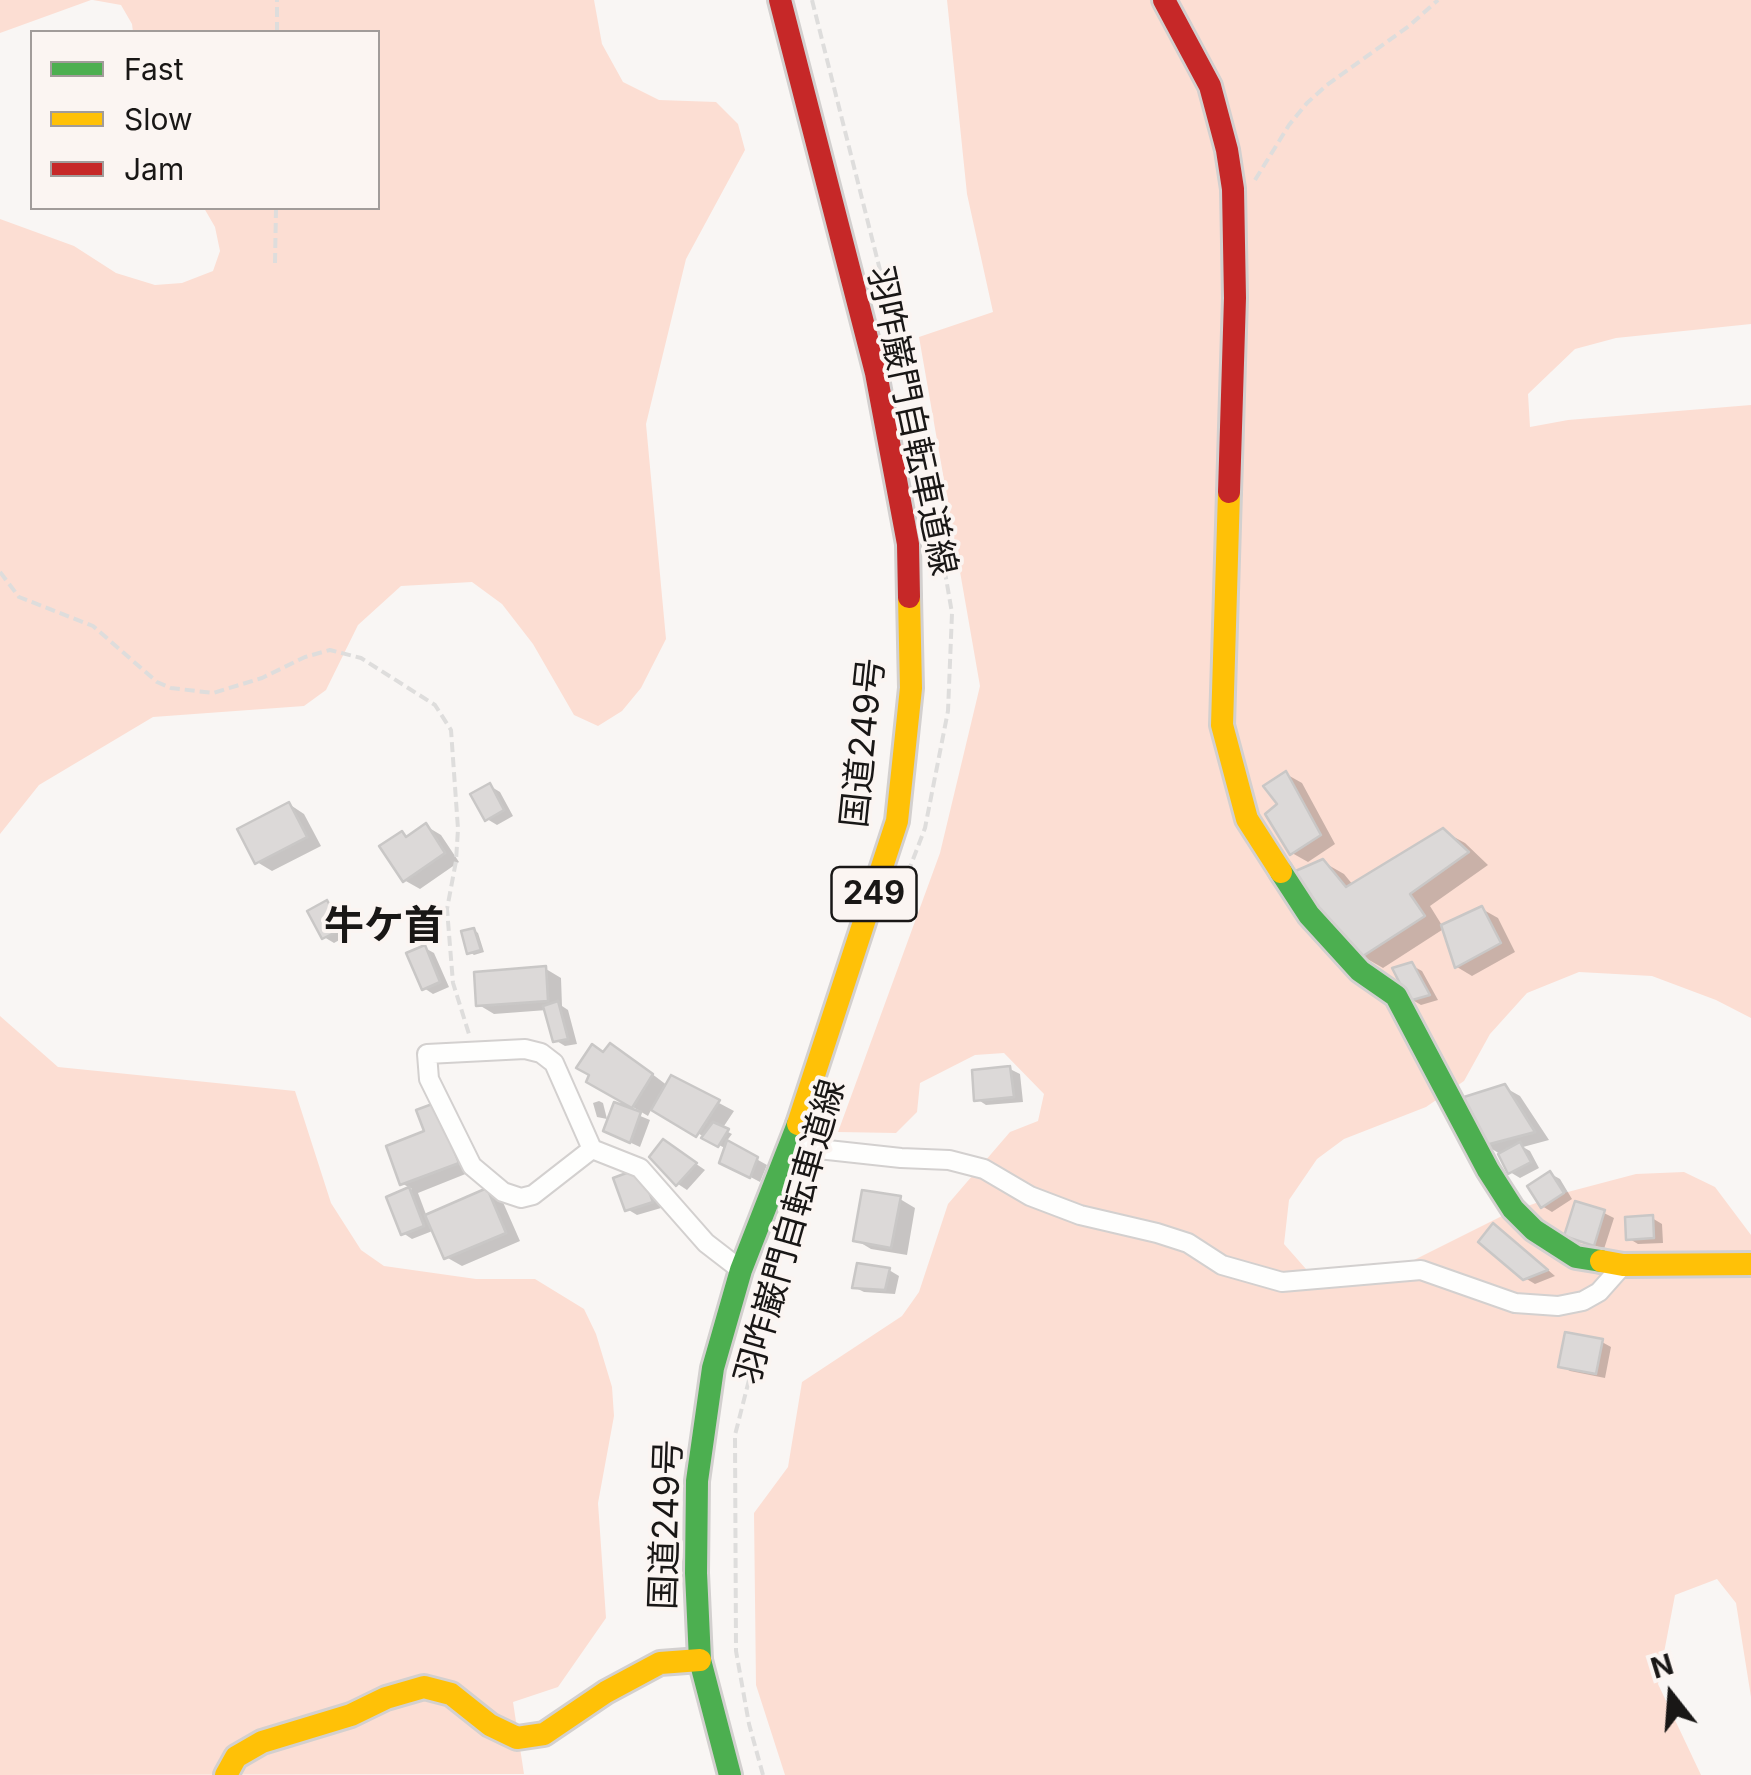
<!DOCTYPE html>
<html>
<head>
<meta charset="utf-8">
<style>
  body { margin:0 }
  #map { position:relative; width:1751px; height:1775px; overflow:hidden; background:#f9f6f4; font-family:Inter,sans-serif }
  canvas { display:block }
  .legend { position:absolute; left:30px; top:30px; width:350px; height:180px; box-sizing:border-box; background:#fbf5f2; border:2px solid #a19c9a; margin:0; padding:12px 18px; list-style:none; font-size:30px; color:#191716 }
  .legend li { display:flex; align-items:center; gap:20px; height:50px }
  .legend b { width:50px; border:2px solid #a19c9a }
  .north { position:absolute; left:1621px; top:1645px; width:100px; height:100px; -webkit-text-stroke:8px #fbf5f2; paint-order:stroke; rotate:343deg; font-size:28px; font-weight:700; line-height:40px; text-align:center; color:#191716 }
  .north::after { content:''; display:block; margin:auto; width:35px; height:45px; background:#191716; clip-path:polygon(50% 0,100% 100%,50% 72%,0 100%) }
</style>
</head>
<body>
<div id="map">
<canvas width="1751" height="1775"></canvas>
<ul class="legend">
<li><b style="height:12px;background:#4caf50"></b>Fast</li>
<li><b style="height:12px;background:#ffc107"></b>Slow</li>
<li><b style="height:12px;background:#c62828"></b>Jam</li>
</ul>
<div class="north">N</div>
</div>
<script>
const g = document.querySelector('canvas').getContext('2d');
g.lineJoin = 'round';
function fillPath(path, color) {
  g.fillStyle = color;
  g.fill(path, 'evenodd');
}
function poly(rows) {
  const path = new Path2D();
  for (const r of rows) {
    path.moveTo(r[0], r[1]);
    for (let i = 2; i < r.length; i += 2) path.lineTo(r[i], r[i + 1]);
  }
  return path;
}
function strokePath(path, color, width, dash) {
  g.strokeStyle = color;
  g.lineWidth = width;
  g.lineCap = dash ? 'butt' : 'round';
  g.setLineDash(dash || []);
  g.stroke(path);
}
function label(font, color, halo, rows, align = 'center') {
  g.font = font + ' Inter,"Noto Sans JP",sans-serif';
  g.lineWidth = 8;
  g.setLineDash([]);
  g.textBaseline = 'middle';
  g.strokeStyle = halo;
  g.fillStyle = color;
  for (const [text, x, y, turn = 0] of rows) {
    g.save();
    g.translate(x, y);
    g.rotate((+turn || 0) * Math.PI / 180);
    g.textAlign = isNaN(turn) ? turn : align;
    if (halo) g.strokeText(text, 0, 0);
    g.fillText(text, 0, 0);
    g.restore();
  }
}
const green = poly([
  [0,0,91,0,0,33],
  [93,0,594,0,602,44,623,82,659,100,716,102,738,124,745,150,686,259,646,424,666,639,641,688,622,711,598,726,574,715,533,644,502,604,472,582,401,586,358,625,326,690,304,706,153,717,39,785,0,834,0,219,74,246,116,273,155,285,182,283,213,271,220,251,215,227,204,208,378,208,378,32,133,32,132,24,121,5],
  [947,0,1751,0,1751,324,1616,338,1575,349,1528,394,1530,427,1568,420,1751,405,1751,1018,1716,1000,1652,976,1579,972,1527,993,1490,1034,1464,1081,1426,1107,1344,1139,1317,1159,1289,1200,1284,1244,1320,1285,1378,1278,1508,1213,1564,1193,1636,1174,1684,1172,1715,1187,1751,1235,1751,1697,1736,1603,1717,1579,1675,1595,1658,1684,1701,1775,785,1775,756,1685,754,1513,788,1467,802,1382,902,1316,919,1292,948,1204,1010,1132,1038,1121,1044,1094,1004,1053,975,1055,920,1083,917,1112,896,1133,838,1132,940,853,980,686,919,337,993,312,967,194],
  [0,1016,58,1067,295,1091,331,1203,361,1250,384,1266,476,1279,535,1279,584,1309,596,1334,612,1387,614,1416,598,1503,606,1618,558,1687,513,1702,524,1774,0,1775]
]);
const shadow = poly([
  [1286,774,1302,783,1335,844,1308,862,1292,853,1281,805],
  [490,786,500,792,513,816,497,825,487,819],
  [289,804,304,814,321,846,272,871,257,862],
  [426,826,441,835,459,862,420,889,404,880,402,834,408,838],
  [1443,831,1465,843,1488,865,1430,906,1443,927,1482,909,1498,918,1515,952,1472,976,1457,967,1445,928,1383,968,1362,956,1323,862,1344,874,1353,885],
  [327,903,337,909,350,934,334,943,324,937],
  [474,930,478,933,484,952,474,955,470,952],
  [425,948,434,953,449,987,433,994,424,988],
  [1411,965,1422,971,1438,1000,1421,1005,1411,999],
  [546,969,561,978,562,1006,568,1010,577,1044,565,1046,555,1040,547,1010,494,1014,479,1005],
  [604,1054,627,1055,668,1086,672,1078,734,1111,722,1129,732,1134,726,1142,767,1165,760,1182,722,1162,730,1151,652,1108,648,1116,589,1081],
  [1010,1069,1020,1074,1023,1102,986,1105,977,1099],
  [1504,1087,1520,1096,1549,1140,1523,1147,1530,1151,1539,1168,1520,1178,1510,1172,1500,1154,1484,1144],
  [599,1101,603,1103,607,1119,597,1117,593,1103],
  [435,1105,473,1171,418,1193,427,1217,486,1191,502,1200,520,1241,462,1266,446,1257,435,1230,412,1239,403,1233,389,1198,412,1189,403,1184,428,1133],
  [616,1106,650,1120,640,1147,616,1136],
  [673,1148,705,1170,687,1190,678,1184],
  [1551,1174,1560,1179,1572,1199,1552,1212,1542,1206],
  [649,1176,661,1208,637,1215,627,1209],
  [900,1199,915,1208,907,1255,871,1249,856,1240],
  [1604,1213,1614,1218,1604,1249,1567,1235],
  [1652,1218,1662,1224,1663,1243,1638,1244,1628,1238],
  [1494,1226,1504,1232,1555,1276,1535,1284,1525,1278],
  [889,1270,899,1276,895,1294,864,1292,854,1287],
  [1602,1342,1611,1347,1605,1378,1570,1371,1561,1366]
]);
const building = poly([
  [1286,771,1321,835,1290,855,1265,814,1277,804,1263,786,1286,771],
  [490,783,504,810,485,821,470,794,490,783],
  [289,802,307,837,255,864,237,829,289,802],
  [426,823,445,853,403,882,379,846,402,831,406,837,426,823],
  [1443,828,1469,852,1410,894,1425,916,1360,958,1291,873,1323,859,1346,887,1443,828],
  [327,900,342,929,322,939,307,911,327,900],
  [1482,906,1501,943,1455,968,1441,925,1482,906],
  [474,928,481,950,467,954,461,931,474,928],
  [425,945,440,982,422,990,406,953,425,945],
  [1412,962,1430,995,1409,1001,1392,968,1412,962],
  [546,966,548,1001,476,1006,474,972,546,966],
  [558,1001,568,1039,553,1042,543,1006,558,1001],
  [610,1043,653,1074,632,1108,586,1082,589,1075,576,1068,592,1044,603,1052,610,1043],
  [1010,1066,1014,1097,974,1101,972,1070,1010,1066],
  [671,1075,720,1100,696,1137,651,1110,671,1075],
  [1505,1084,1535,1132,1482,1146,1464,1097,1505,1084],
  [614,1102,641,1112,630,1143,603,1131,614,1102],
  [435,1103,459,1163,400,1185,386,1146,424,1131,416,1110,435,1103],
  [713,1122,729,1129,718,1147,701,1138,713,1122],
  [663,1139,697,1163,676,1186,649,1157,663,1139],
  [727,1140,758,1157,750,1178,719,1163,727,1140],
  [1520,1142,1531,1162,1508,1174,1498,1154,1520,1142],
  [640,1168,653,1202,625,1211,613,1178,640,1168],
  [1550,1171,1564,1193,1541,1208,1527,1186,1550,1171],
  [409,1187,424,1226,401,1235,386,1197,409,1187],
  [487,1188,506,1233,444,1259,425,1215,487,1188],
  [862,1190,901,1196,891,1248,853,1241,862,1190],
  [1575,1201,1605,1210,1594,1246,1564,1236,1575,1201],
  [1653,1215,1654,1238,1626,1240,1625,1217,1653,1215],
  [1493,1223,1548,1270,1523,1280,1478,1242,1493,1223],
  [857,1263,890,1268,885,1290,852,1288,857,1263],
  [1565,1332,1603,1339,1596,1374,1558,1367,1565,1332]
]);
const path = poly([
  [812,0,921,433,952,613,948,711,925,828,909,870],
  [277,32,277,0],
  [1255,180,1289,125,1307,103,1327,85,1409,26,1438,0],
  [275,263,276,208],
  [0,572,19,597,93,626,157,682,171,688,213,693,262,678,305,657,330,650,361,658,435,705,451,730,458,829,456,861,447,909,453,983,469,1034],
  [763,1775,749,1724,736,1651,735,1435,790,1219]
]);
const street = poly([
  [791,1146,901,1158,949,1160,984,1169,1030,1196,1080,1215,1157,1233,1188,1243,1222,1265,1282,1282,1421,1270,1515,1303,1558,1306,1583,1301,1599,1292,1623,1265],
  [592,1149,533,1195,521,1198,503,1192,472,1166,429,1079,427,1054,525,1049,541,1053,554,1063,592,1149,640,1168,706,1243,741,1270]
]);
const fast = poly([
  [1281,872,1309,915,1360,971,1396,996,1488,1170,1513,1209,1534,1230,1576,1257,1601,1261],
  [730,1775,700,1660,696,1573,697,1481,713,1368,741,1270,798,1124]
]);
const slow = poly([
  [1229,492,1222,725,1247,819,1281,872],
  [798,1124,897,821,911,688,909,597],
  [1601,1261,1623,1265,1751,1264],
  [226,1775,236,1757,262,1742,351,1715,386,1698,424,1687,451,1694,490,1725,517,1738,544,1734,606,1692,660,1663,700,1660]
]);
const jam = poly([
  [780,0,876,373,908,544,909,597],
  [1164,0,1210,86,1227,150,1233,189,1235,298,1229,492]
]);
const shields = [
  [874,894,85]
];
const shieldNames = [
  ["249",874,894]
];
const streetNames = [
  ["羽咋巌門自転車道線",911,421,78],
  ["国道249号",864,743,-84],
  ["羽咋巌門自転車道線",791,1232,-74],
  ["国道249号",667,1525,-88]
];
const quarterNames = [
  ["牛ケ首",384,927]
];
fillPath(green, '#fcded3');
fillPath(shadow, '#0003');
fillPath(building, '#dcd9d8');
strokePath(building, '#c9c7c6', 2.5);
strokePath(street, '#d3d0cf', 22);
strokePath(fast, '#d3d0cf', 28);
strokePath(slow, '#d3d0cf', 28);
strokePath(jam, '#d3d0cf', 28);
strokePath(path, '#dedddc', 4, [10, 5]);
strokePath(street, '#fefefd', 18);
strokePath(fast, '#4caf50', 22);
strokePath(slow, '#ffc107', 22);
strokePath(jam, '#c62828', 22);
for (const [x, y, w] of shields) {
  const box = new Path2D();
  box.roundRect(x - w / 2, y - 27, w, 54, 8);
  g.fillStyle = '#fbf5f2';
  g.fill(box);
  strokePath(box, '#191716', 2.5);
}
label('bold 32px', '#191716', null, shieldNames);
label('35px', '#191716', '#fbf5f2', streetNames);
label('bold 40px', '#191716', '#fbf5f2', quarterNames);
</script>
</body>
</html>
